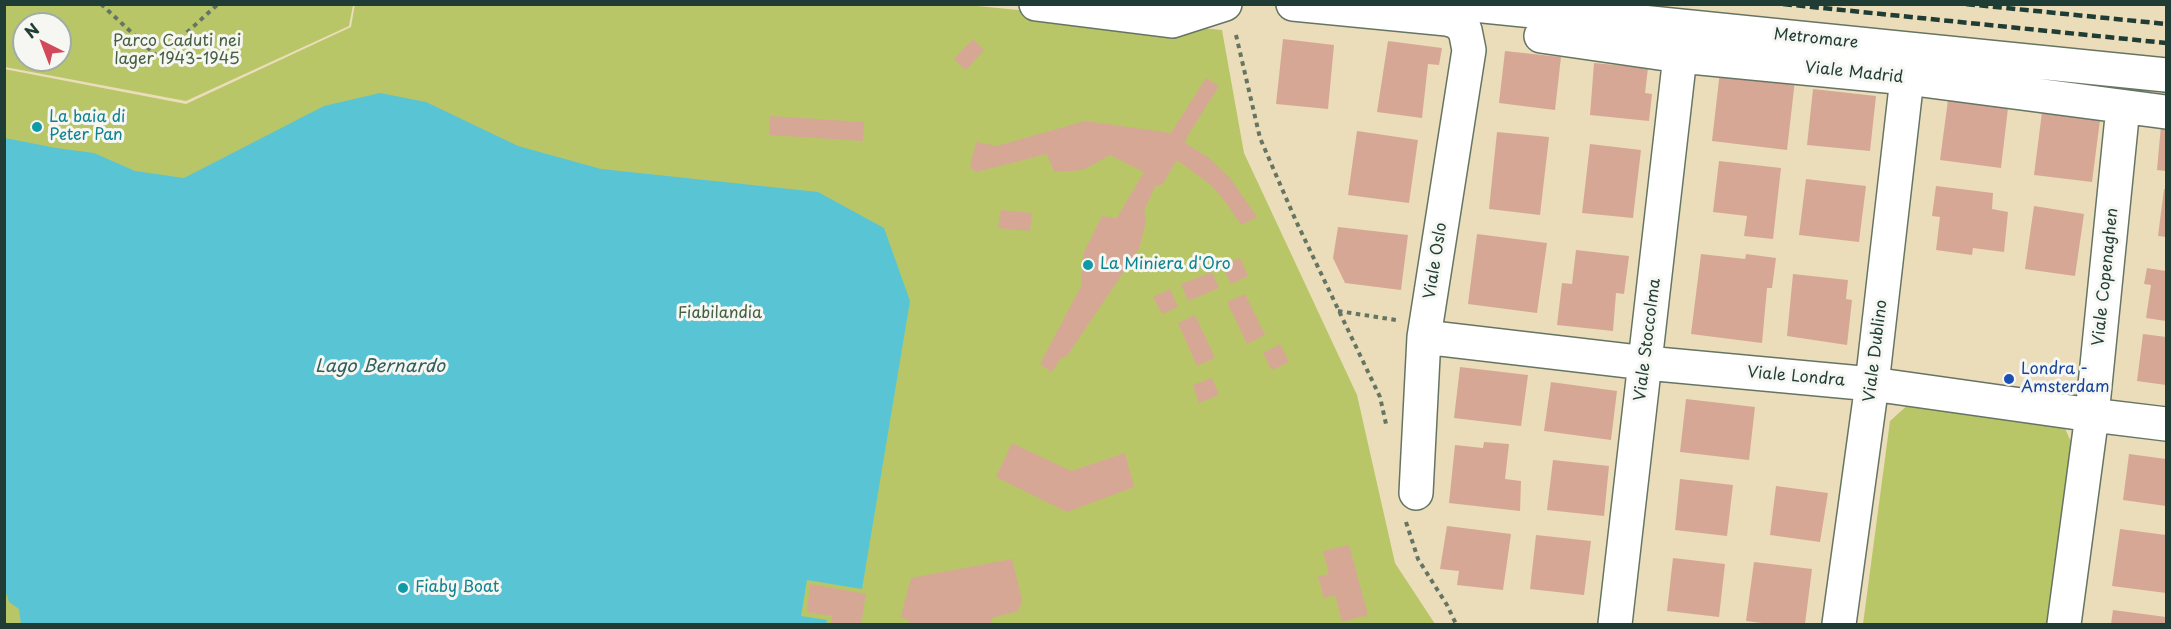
<!DOCTYPE html>
<html>
<head>
<meta charset="utf-8">
<style>
  body { margin:0 }
  #map { position:relative; width:2171px; height:629px; overflow:hidden; background:#ebddb9; font-family:"Playpen Sans",sans-serif }
  canvas { display:block }
  .frame { position:absolute; inset:0; border:6px solid #1f3d34; pointer-events:none }
  .north { position:absolute; left:12px; top:12px; width:60px; height:60px; box-sizing:border-box; background:#f6f6f2; border:2px solid #a0aca6; border-radius:50%; rotate:318deg; font-size:16px; font-weight:700; line-height:24px; text-align:center; color:#1f3d34 }
  .north::after { content:''; display:block; margin:auto; width:21px; height:27px; background:#d1495b; clip-path:polygon(50% 0,100% 100%,50% 72%,0 100%) }
</style>
</head>
<body>
<div id="map">
<canvas width="2171" height="629"></canvas>
<div class="frame"></div>
<div class="north">N</div>
</div>
<script>
const g = document.querySelector('canvas').getContext('2d');
g.lineJoin = 'round';
function fillPath(path, color) {
  g.fillStyle = color;
  g.fill(path, 'evenodd');
}
function poly(rows) {
  const path = new Path2D();
  for (const r of rows) {
    path.moveTo(r[0], r[1]);
    for (let i = 2; i < r.length; i += 2) path.lineTo(r[i], r[i + 1]);
  }
  return path;
}
function strokePath(path, color, width, dash) {
  g.strokeStyle = color;
  g.lineWidth = width;
  g.lineCap = dash ? 'butt' : 'round';
  g.setLineDash(dash || []);
  g.stroke(path);
}
function label(font, color, halo, rows, align = 'center') {
  g.font = font + ' "Playpen Sans",sans-serif';
  g.lineWidth = 6;
  g.setLineDash([]);
  g.textBaseline = 'middle';
  g.strokeStyle = halo;
  g.fillStyle = color;
  for (const [text, x, y, turn = 0] of rows) {
    g.save();
    g.translate(x, y);
    g.rotate((+turn || 0) * Math.PI / 180);
    g.textAlign = isNaN(turn) ? turn : align;
    if (halo) g.strokeText(text, 0, 0);
    g.fillText(text, 0, 0);
    g.restore();
  }
}
const green = poly([
  [355,4,957,4,1222,30,1244,153,1357,395,1395,563,1435,624,5,624,4,69,186,104,351,27],
  [4,5,5,4,353,5,349,26,186,101,5,67],
  [24,24,60,24,60,60,24,60],
  [1910,403,2062,422,2072,444,2048,624,1863,624,1890,421]
]);
const water = poly([
  [380,93,426,102,518,146,601,169,818,192,884,228,910,301,862,589,807,580,801,616,827,620,826,624,21,624,19,609,9,602,4,586,5,138,56,148,94,153,135,171,184,178,324,106]
]);
const building = poly([
  [973,39,984,50,966,70,954,59],
  [1283,39,1334,45,1328,109,1276,104],
  [1388,41,1442,48,1439,65,1428,64,1422,118,1377,112],
  [1505,51,1561,57,1555,110,1499,103],
  [1594,63,1648,68,1645,93,1652,94,1649,121,1590,115],
  [1720,71,1795,80,1787,150,1712,141],
  [1206,78,1219,86,1188,135,1185,143,1209,158,1230,178,1257,217,1241,225,1227,204,1211,185,1177,160,1162,185,1156,185,1144,210,1146,221,1139,249,1067,356,1061,358,1052,372,1040,364,1081,286,1084,252,1102,216,1117,218,1144,172,1110,155,1083,170,1054,172,1047,154,976,172,970,167,976,142,997,146,1085,121,1171,133],
  [1813,89,1876,96,1870,151,1807,145],
  [1948,100,2008,108,2001,168,1940,160],
  [2042,112,2100,120,2092,182,2034,175],
  [2162,114,2166,114,2166,171,2157,170],
  [770,116,864,122,863,141,769,135],
  [1357,131,1418,140,1409,203,1348,195],
  [1497,132,1549,137,1540,215,1489,209],
  [1590,144,1641,150,1633,218,1582,213],
  [1719,161,1781,168,1773,239,1744,236,1747,216,1713,212],
  [1806,179,1866,186,1859,242,1799,235],
  [1936,186,1993,193,1992,209,2008,212,2004,252,1973,248,1972,255,1936,250,1940,217,1932,216],
  [2164,189,2166,189,2166,237,2158,236],
  [2034,206,2084,214,2075,276,2025,269],
  [1001,210,1032,213,1030,231,998,228],
  [1338,227,1408,235,1401,290,1345,283,1333,258],
  [1477,234,1547,243,1537,313,1468,304],
  [1576,250,1629,256,1624,294,1616,293,1613,331,1557,325,1562,283,1572,284],
  [1701,254,1745,259,1746,254,1776,258,1772,288,1767,288,1762,343,1691,334],
  [1240,258,1248,276,1231,284,1222,265],
  [2147,268,2166,271,2166,321,2146,318,2151,285,2144,284],
  [1212,272,1219,288,1188,301,1181,284],
  [1793,274,1848,280,1846,299,1852,300,1847,345,1787,336],
  [1170,289,1178,307,1162,314,1153,297],
  [1245,294,1265,335,1247,344,1227,302],
  [1195,315,1215,358,1197,366,1178,323],
  [2143,334,2166,337,2166,385,2137,381],
  [1280,344,1289,362,1272,370,1263,353],
  [1460,367,1528,375,1521,426,1454,418],
  [1212,378,1219,395,1199,403,1193,385],
  [1551,382,1617,391,1611,440,1544,431],
  [1686,399,1755,407,1749,460,1680,452],
  [1484,442,1509,444,1505,479,1521,481,1520,511,1449,503,1455,445,1483,448],
  [1012,443,1071,471,1125,453,1134,487,1067,512,996,477],
  [2129,454,2166,459,2166,506,2123,500],
  [1553,460,1609,466,1604,516,1547,510],
  [1680,479,1733,485,1727,536,1675,530],
  [1776,486,1828,493,1820,542,1770,535],
  [1447,526,1511,534,1503,590,1457,585,1459,571,1440,569],
  [2120,529,2166,535,2166,593,2112,586],
  [1536,535,1591,541,1584,595,1530,589],
  [1349,545,1368,615,1342,622,1335,595,1324,598,1318,576,1329,574,1323,551],
  [1673,558,1725,564,1719,617,1667,611],
  [1012,559,1022,600,1018,611,992,618,992,624,912,624,901,616,911,578],
  [1754,562,1812,569,1805,624,1770,624,1746,621],
  [810,584,866,594,861,624,831,624,832,616,807,612],
  [2113,610,2166,617,2166,624,2111,624]
]);
const path = poly([
  [101,4,159,58,218,4],
  [1236,35,1260,138,1296,221,1380,397,1386,424],
  [1338,311,1396,320],
  [1406,522,1418,559,1447,605,1456,624]
]);
const minor = poly([
  [1036,4,1172,21,1225,4],
  [1293,4,1447,19,1457,22,1465,30,1469,50,1424,337,1416,493],
  [1464,4,2166,75],
  [1541,36,1680,56,1907,78,2166,112],
  [1424,337,1646,363,1872,384,2092,415,2166,424],
  [1615,624,1680,56],
  [1839,624,1872,384,1907,78],
  [2064,624,2092,415,2123,107]
]);
const rail = poly([
  [1783,4,2166,43],
  [1966,4,2166,24]
]);
const markers = [
  [37,127,6,"#0f9aa8"],
  [1088,265,6,"#0f9aa8"],
  [2009,379,6,"#1a4fb4"],
  [403,588,6,"#0f9aa8"]
];
const streetNames = [
  ["Metromare",1816,39,6],
  ["Viale Madrid",1854,73,6],
  ["Viale Oslo",1436,261,-81],
  ["Viale Copenaghen",2106,277,-84],
  ["Viale Stoccolma",1648,340,-83],
  ["Viale Dublino",1876,351,-83],
  ["Viale Londra",1796,377,5]
];
const parkNames = [
  ["Parco Caduti nei",177,42],
  ["lager 1943-1945",177,60],
  ["Fiabilandia",720,314]
];
const cultureNames = [
  ["La baia di",49,118],
  ["Peter Pan",49,136],
  ["La Miniera d'Oro",1100,265],
  ["Fiaby Boat",415,588]
];
const transitNames = [
  ["Londra -",2021,370],
  ["Amsterdam",2021,388]
];
const waterNames = [
  ["Lago Bernardo",380,367]
];
fillPath(green, '#b8c668');
fillPath(water, '#59c4d4');
fillPath(building, '#d7a796');
strokePath(minor, '#667563', 36);
strokePath(path, '#667563', 4, [4.5, 4.5]);
strokePath(minor, '#fff', 33);
strokePath(rail, '#1f3d34', 4.5, [9, 4.5]);
for (const [x, y, r, color] of markers) {
  const dot = new Path2D();
  dot.arc(x, y, r, 0, 2 * Math.PI);
  g.fillStyle = color;
  g.fill(dot);
  strokePath(dot, '#f6f6f2', 2);
}
label('16px', '#1f3d34', '#f6f6f2', streetNames);
label('16px', '#455f41', '#f6f6f2', parkNames);
label('16px', '#0d838f', '#f6f6f2', cultureNames, 'left');
label('16px', '#164399', '#f6f6f2', transitNames, 'left');
label('italic 18px', '#2e5f5c', '#f6f6f2', waterNames);
</script>
</body>
</html>
